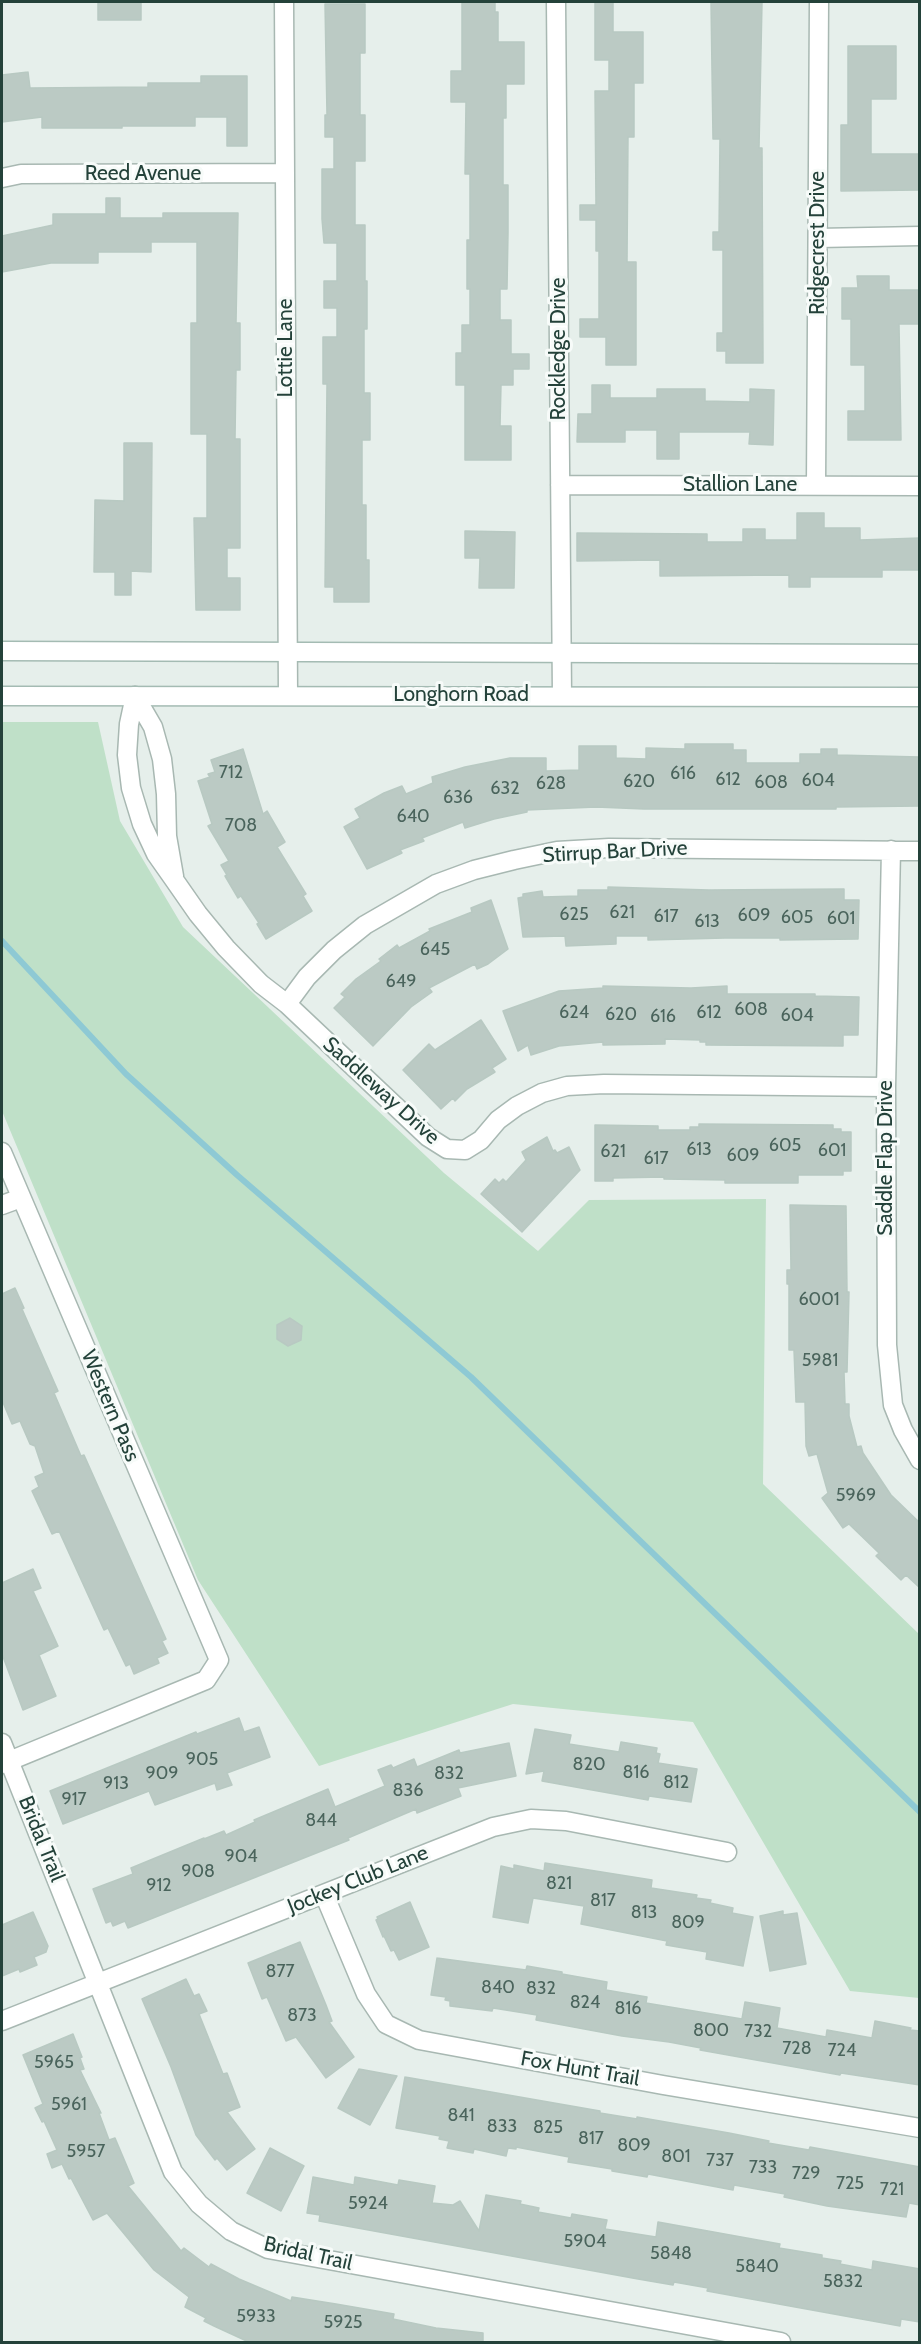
<!DOCTYPE html>
<html>
<head>
<meta charset="utf-8">
<style>
  body { margin:0 }
  #map { position:relative; width:921px; height:2344px; overflow:hidden; background:#e6efeb; font-family:Cabin,sans-serif }
  canvas { display:block }
  .frame { position:absolute; inset:0; border:3px solid #24423a; pointer-events:none }
</style>
</head>
<body>
<div id="map">
<canvas width="921" height="2344"></canvas>
<div class="frame"></div>
</div>
<script>
const g = document.querySelector('canvas').getContext('2d');
g.lineJoin = 'round';
function fillPath(path, color) {
  g.fillStyle = color;
  g.fill(path, 'evenodd');
}
function poly(rows) {
  const path = new Path2D();
  for (const r of rows) {
    path.moveTo(r[0], r[1]);
    for (let i = 2; i < r.length; i += 2) path.lineTo(r[i], r[i + 1]);
  }
  return path;
}
function strokePath(path, color, width, dash) {
  g.strokeStyle = color;
  g.lineWidth = width;
  g.lineCap = dash ? 'butt' : 'round';
  g.setLineDash(dash || []);
  g.stroke(path);
}
function label(font, color, halo, rows, align = 'center') {
  g.font = font + ' Cabin,sans-serif';
  g.lineWidth = 6;
  g.setLineDash([]);
  g.textBaseline = 'middle';
  g.strokeStyle = halo;
  g.fillStyle = color;
  for (const [text, x, y, turn = 0] of rows) {
    g.save();
    g.translate(x, y);
    g.rotate((+turn || 0) * Math.PI / 180);
    g.textAlign = isNaN(turn) ? turn : align;
    if (halo) g.strokeText(text, 0, 0);
    g.fillText(text, 0, 0);
    g.restore();
  }
}
const green = poly([
  [2,722,98,722,120,821,183,927,444,1173,538,1251,589,1200,766,1199,763,1484,919,1634,919,1998,850,1991,693,1722,513,1704,319,1766,198,1580,2,1111]
]);
const stream = poly([
  [2,941,126,1074,237,1175,471,1377,920,1812]
]);
const building = poly([
  [98,2,141,2,141,20,98,20,98,2],
  [462,2,495,2,495,12,498,12,498,42,524,42,524,84,506,84,506,118,503,118,503,185,508,185,508,233,507,289,500,289,500,320,511,320,511,354,529,354,529,369,513,369,513,385,501,385,500,426,511,426,511,460,465,460,465,385,456,385,456,353,462,353,462,325,470,325,470,289,467,289,467,240,470,240,470,174,465,174,466,102,451,102,451,71,462,71,462,2],
  [595,2,613,2,613,32,643,32,643,83,634,83,634,137,628,137,627,262,636,262,636,365,606,365,606,337,580,337,580,319,599,319,599,251,596,251,596,220,580,220,580,205,596,205,595,91,609,91,609,60,595,60,595,2],
  [711,2,762,2,759,148,762,148,763,363,726,363,726,351,717,351,717,333,723,333,723,250,713,250,713,232,719,232,720,139,713,139,711,2],
  [325,4,365,4,365,53,360,53,360,115,365,115,365,161,355,161,355,225,365,225,365,281,367,281,367,329,364,329,364,393,370,393,370,440,362,440,362,505,366,505,366,560,369,560,369,602,334,602,334,587,325,587,327,384,323,384,323,337,337,337,337,308,324,308,324,281,337,281,337,243,324,243,322,219,322,169,334,169,334,137,325,137,325,115,327,115,325,4],
  [848,46,896,46,896,99,871,99,871,154,920,154,920,190,841,191,841,125,848,125,848,46],
  [28,72,30,88,148,87,148,83,201,83,201,76,247,76,247,146,227,146,227,117,195,117,195,126,122,126,122,128,42,128,42,117,2,122,2,75,28,72],
  [106,198,120,198,120,218,163,218,163,213,238,213,236,323,240,323,240,370,236,370,235,439,240,439,240,548,227,548,227,578,240,578,240,610,196,610,194,518,207,518,207,434,191,434,191,323,197,323,197,242,151,242,151,252,98,252,98,263,51,263,2,272,2,236,53,225,53,214,106,214,106,198],
  [857,276,889,276,889,290,920,290,920,324,899,324,901,440,848,440,848,411,865,411,865,365,851,365,851,319,842,319,842,288,858,288,857,276],
  [592,385,610,385,610,398,657,398,657,389,705,389,705,401,750,402,750,389,774,390,773,445,749,444,750,432,679,432,679,459,657,459,657,430,625,430,625,442,577,442,578,414,592,414,592,385],
  [124,443,152,443,151,572,131,571,131,595,115,595,115,572,94,572,95,500,124,501,124,443],
  [797,513,824,513,824,528,860,528,860,540,920,538,920,570,882,570,882,577,810,577,810,587,789,587,789,575,660,576,660,560,577,561,577,533,707,534,707,542,743,542,743,529,765,529,765,540,797,540,797,513],
  [465,531,515,532,514,588,479,588,480,558,465,558,465,531],
  [685,744,733,744,733,750,746,750,746,763,800,763,800,754,821,754,821,749,837,749,837,755,920,757,920,806,836,807,836,809,644,809,596,807,527,810,527,812,494,819,465,828,463,822,422,838,424,841,400,850,402,853,367,869,344,827,360,818,355,809,384,793,402,786,406,794,433,783,432,777,465,767,510,758,546,758,546,771,579,770,579,746,616,746,616,758,646,759,646,748,685,749,685,744],
  [243,749,263,814,267,811,285,842,277,847,306,894,303,896,312,911,266,939,257,924,259,923,241,896,238,898,225,876,227,875,221,865,229,861,208,826,212,824,198,781,210,777,208,774,215,772,211,760,243,749],
  [608,887,709,890,844,889,844,900,859,900,858,939,780,940,780,938,725,938,648,940,648,936,616,936,616,944,566,946,565,936,523,937,518,898,523,897,523,894,542,891,543,897,578,896,578,890,608,890,608,887],
  [491,900,508,949,488,964,477,969,475,964,429,988,432,992,411,1007,373,1046,334,1008,345,997,341,994,356,979,381,961,379,959,397,945,399,948,430,931,429,929,472,912,471,908,491,900],
  [603,986,691,988,727,986,727,994,815,994,815,996,859,997,858,1035,843,1035,843,1046,706,1045,706,1042,700,1042,700,1040,665,1039,665,1044,603,1045,603,1042,559,1046,531,1055,528,1045,518,1051,503,1011,559,991,603,988,603,986],
  [481,1020,506,1059,492,1068,495,1072,467,1089,455,1101,453,1098,441,1109,403,1070,429,1044,435,1050,481,1020],
  [699,1124,833,1125,833,1129,841,1129,841,1132,851,1132,851,1171,843,1171,843,1175,798,1175,798,1183,725,1183,725,1180,664,1179,664,1177,613,1178,613,1181,595,1181,595,1125,658,1126,658,1130,690,1130,690,1127,699,1127,699,1124],
  [547,1137,553,1151,555,1150,557,1153,569,1147,580,1170,522,1232,481,1194,495,1179,499,1183,503,1179,506,1182,526,1160,522,1152,547,1137],
  [790,1205,846,1206,847,1292,849,1292,847,1372,844,1372,845,1404,849,1404,849,1416,857,1447,861,1446,863,1453,891,1495,920,1523,920,1588,906,1575,901,1580,876,1556,879,1553,849,1524,843,1528,822,1498,828,1493,817,1454,809,1456,806,1446,805,1402,796,1402,794,1350,789,1350,789,1284,787,1284,787,1270,791,1270,790,1205],
  [15,1288,24,1308,22,1309,58,1391,54,1393,81,1456,84,1455,166,1639,162,1641,168,1653,157,1658,159,1663,134,1674,130,1664,126,1666,108,1628,104,1630,59,1531,52,1534,32,1491,39,1487,35,1477,44,1473,35,1446,30,1444,20,1421,12,1424,2,1400,2,1294,15,1288],
  [290,1318,302,1326,301,1340,288,1346,277,1339,277,1325,290,1318],
  [33,1569,41,1588,33,1591,58,1646,39,1655,56,1696,23,1710,2,1654,2,1583,33,1569],
  [239,1718,244,1732,259,1727,270,1757,227,1773,232,1785,217,1790,215,1783,155,1805,149,1791,63,1824,50,1791,196,1732,197,1734,239,1718],
  [535,1729,571,1735,569,1744,619,1752,621,1742,657,1748,656,1753,660,1754,658,1763,697,1769,691,1802,649,1796,648,1800,542,1781,544,1771,526,1774,535,1729],
  [509,1743,516,1776,458,1788,461,1796,417,1813,416,1809,348,1838,349,1840,128,1928,125,1921,113,1926,111,1921,106,1923,93,1889,133,1874,131,1868,204,1838,204,1839,224,1831,226,1835,255,1822,254,1820,328,1789,335,1807,385,1786,378,1770,391,1765,393,1768,414,1759,417,1767,459,1750,460,1753,509,1743],
  [545,1863,652,1880,651,1888,697,1895,696,1898,711,1900,710,1903,733,1908,732,1913,753,1917,743,1966,706,1959,707,1952,666,1945,667,1941,581,1924,584,1906,533,1898,528,1923,493,1917,501,1866,514,1869,514,1865,544,1871,545,1863],
  [410,1902,429,1947,399,1960,394,1950,391,1951,384,1936,383,1937,376,1920,378,1919,377,1917,410,1902],
  [783,1911,783,1915,797,1913,806,1964,770,1971,760,1916,783,1911],
  [33,1912,48,1946,46,1952,34,1957,37,1965,20,1972,19,1969,2,1976,2,1925,33,1912],
  [300,1942,326,2005,332,2021,329,2022,354,2057,326,2078,296,2037,286,2041,267,1997,262,1999,248,1963,300,1942],
  [437,1958,526,1970,527,1966,562,1972,562,1974,607,1982,606,1990,647,1997,646,2003,742,2019,745,2002,780,2008,777,2028,826,2037,827,2030,872,2038,875,2021,911,2028,910,2030,920,2031,920,2085,841,2073,840,2075,700,2050,701,2048,669,2042,622,2036,536,2020,537,2015,493,2008,492,2011,450,2006,450,2001,445,2000,446,1997,431,1995,437,1958],
  [186,1979,194,1996,199,1994,207,2011,199,2014,223,2074,227,2073,240,2107,227,2112,255,2149,227,2170,217,2158,215,2160,196,2135,171,2067,142,1999,186,1979],
  [73,2034,82,2057,80,2058,84,2069,80,2070,101,2113,99,2113,109,2140,115,2138,134,2183,128,2186,181,2251,184,2248,209,2267,211,2264,239,2279,291,2301,292,2297,336,2304,394,2314,393,2319,436,2328,483,2333,483,2343,251,2343,214,2326,204,2321,206,2318,185,2307,189,2297,154,2270,107,2213,93,2220,71,2178,69,2179,62,2164,52,2168,47,2154,57,2150,44,2121,42,2122,35,2108,43,2104,23,2055,73,2034],
  [359,2069,397,2076,370,2125,338,2108,359,2069],
  [405,2077,600,2111,600,2113,637,2119,637,2117,729,2133,769,2141,768,2143,809,2150,810,2147,920,2167,920,2205,909,2203,906,2217,827,2206,784,2197,785,2194,734,2185,733,2190,648,2174,647,2177,612,2171,612,2169,568,2162,569,2157,516,2147,516,2149,508,2148,506,2156,474,2149,473,2153,447,2148,449,2141,439,2139,440,2136,396,2128,405,2077],
  [270,2148,304,2166,281,2211,247,2193,270,2148],
  [313,2177,354,2185,355,2177,398,2185,399,2180,435,2186,432,2203,453,2205,460,2201,479,2231,486,2195,521,2201,520,2204,539,2208,538,2212,571,2218,572,2214,607,2220,605,2229,656,2237,658,2222,780,2244,779,2248,822,2255,822,2258,841,2261,840,2264,872,2270,873,2261,920,2269,920,2322,901,2319,900,2326,707,2291,708,2288,674,2282,673,2285,638,2279,319,2221,320,2215,307,2213,313,2177]
]);
const minor = poly([
  [284,2,288,695],
  [556,2,562,696],
  [2,178,21,174,285,173],
  [818,238,920,236],
  [560,485,920,486],
  [816,485,819,2],
  [135,696,129,724,127,755,131,788,142,824,156,854,175,881,198,914,226,948,261,984,287,1004,428,1137,447,1149,465,1150,481,1140,498,1120,517,1106,542,1093,567,1086,604,1084,886,1087],
  [135,696,153,727,162,759,166,794,167,836,174,876],
  [891,850,886,1087,887,1345,893,1405,903,1430,920,1460],
  [287,1004,307,977,334,950,365,925,436,884,474,870,514,860,557,851,609,848,920,851],
  [2,1152,219,1660,206,1680,2,1764],
  [2,1205,21,1198],
  [2,1743,173,2172,199,2204,231,2231,268,2249,781,2342],
  [324,1894,366,1994,386,2024,419,2040,663,2085,920,2128],
  [2,2021,493,1827,531,1819,566,1821,727,1852]
]);
const secondary = poly([
  [2,651,920,654],
  [2,696,920,697]
]);
const numberNames = [
  ["712",231,773],
  ["616",683,774],
  ["612",728,780],
  ["604",818,781],
  ["620",639,782],
  ["608",771,783],
  ["628",551,784],
  ["632",505,789],
  ["636",458,798],
  ["640",413,817],
  ["708",241,826],
  ["621",622,913],
  ["625",574,915],
  ["609",754,916],
  ["617",666,917],
  ["605",797,918],
  ["601",841,919],
  ["613",707,922],
  ["645",435,950],
  ["649",401,982],
  ["608",751,1010],
  ["624",574,1013],
  ["612",709,1013],
  ["620",621,1015],
  ["604",797,1016],
  ["616",663,1017],
  ["605",785,1146],
  ["613",699,1150],
  ["601",832,1151],
  ["621",613,1152],
  ["609",743,1156],
  ["617",656,1159],
  ["6001",819,1300],
  ["5981",820,1361],
  ["5969",856,1496],
  ["905",202,1760],
  ["820",589,1765],
  ["816",636,1773],
  ["909",162,1774],
  ["832",449,1774],
  ["812",676,1783],
  ["913",116,1784],
  ["836",408,1791],
  ["917",74,1800],
  ["844",321,1821],
  ["904",241,1857],
  ["908",198,1872],
  ["821",559,1884],
  ["912",159,1886],
  ["817",603,1901],
  ["813",644,1913],
  ["809",688,1923],
  ["877",280,1972],
  ["840",498,1988],
  ["832",541,1989],
  ["824",585,2003],
  ["816",628,2009],
  ["873",302,2016],
  ["800",711,2031],
  ["732",758,2032],
  ["728",797,2049],
  ["724",842,2051],
  ["5965",54,2063],
  ["5961",69,2105],
  ["841",461,2116],
  ["833",502,2127],
  ["825",548,2128],
  ["817",591,2139],
  ["809",634,2146],
  ["5957",86,2152],
  ["801",676,2157],
  ["737",720,2161],
  ["733",763,2168],
  ["729",806,2174],
  ["725",850,2184],
  ["721",892,2190],
  ["5924",368,2204],
  ["5904",585,2242],
  ["5848",671,2254],
  ["5840",757,2267],
  ["5832",843,2282],
  ["5933",256,2317],
  ["5925",343,2323]
];
const streetNames = [
  ["Reed Avenue",143,174],
  ["Ridgecrest Drive",818,243,-90],
  ["Lottie Lane",286,348,-90],
  ["Rockledge Drive",559,349,-90],
  ["Stallion Lane",740,485],
  ["Longhorn Road",461,695],
  ["Stirrup Bar Drive",615,852,-3],
  ["Saddleway Drive",381,1091,42],
  ["Saddle Flap Drive",886,1158,-90],
  ["Western Pass",110,1406,67],
  ["Bridal Trail",41,1839,68],
  ["Jockey Club Lane",358,1880,-22],
  ["Fox Hunt Trail",580,2069,10],
  ["Bridal Trail",308,2254,13]
];
fillPath(green, '#bfe0c8');
strokePath(stream, '#8ec9d4', 6);
fillPath(building, '#bbcac4');
strokePath(building, '#b8c9c2', 1.5);
strokePath(minor, '#a8b8b2', 21);
strokePath(secondary, '#a4bbb3', 21);
strokePath(minor, '#fff', 18);
strokePath(secondary, '#fff', 18);
label('18px', '#4a645c', null, numberNames);
label('21px', '#24423a', '#f7fbf9', streetNames);
</script>
</body>
</html>
